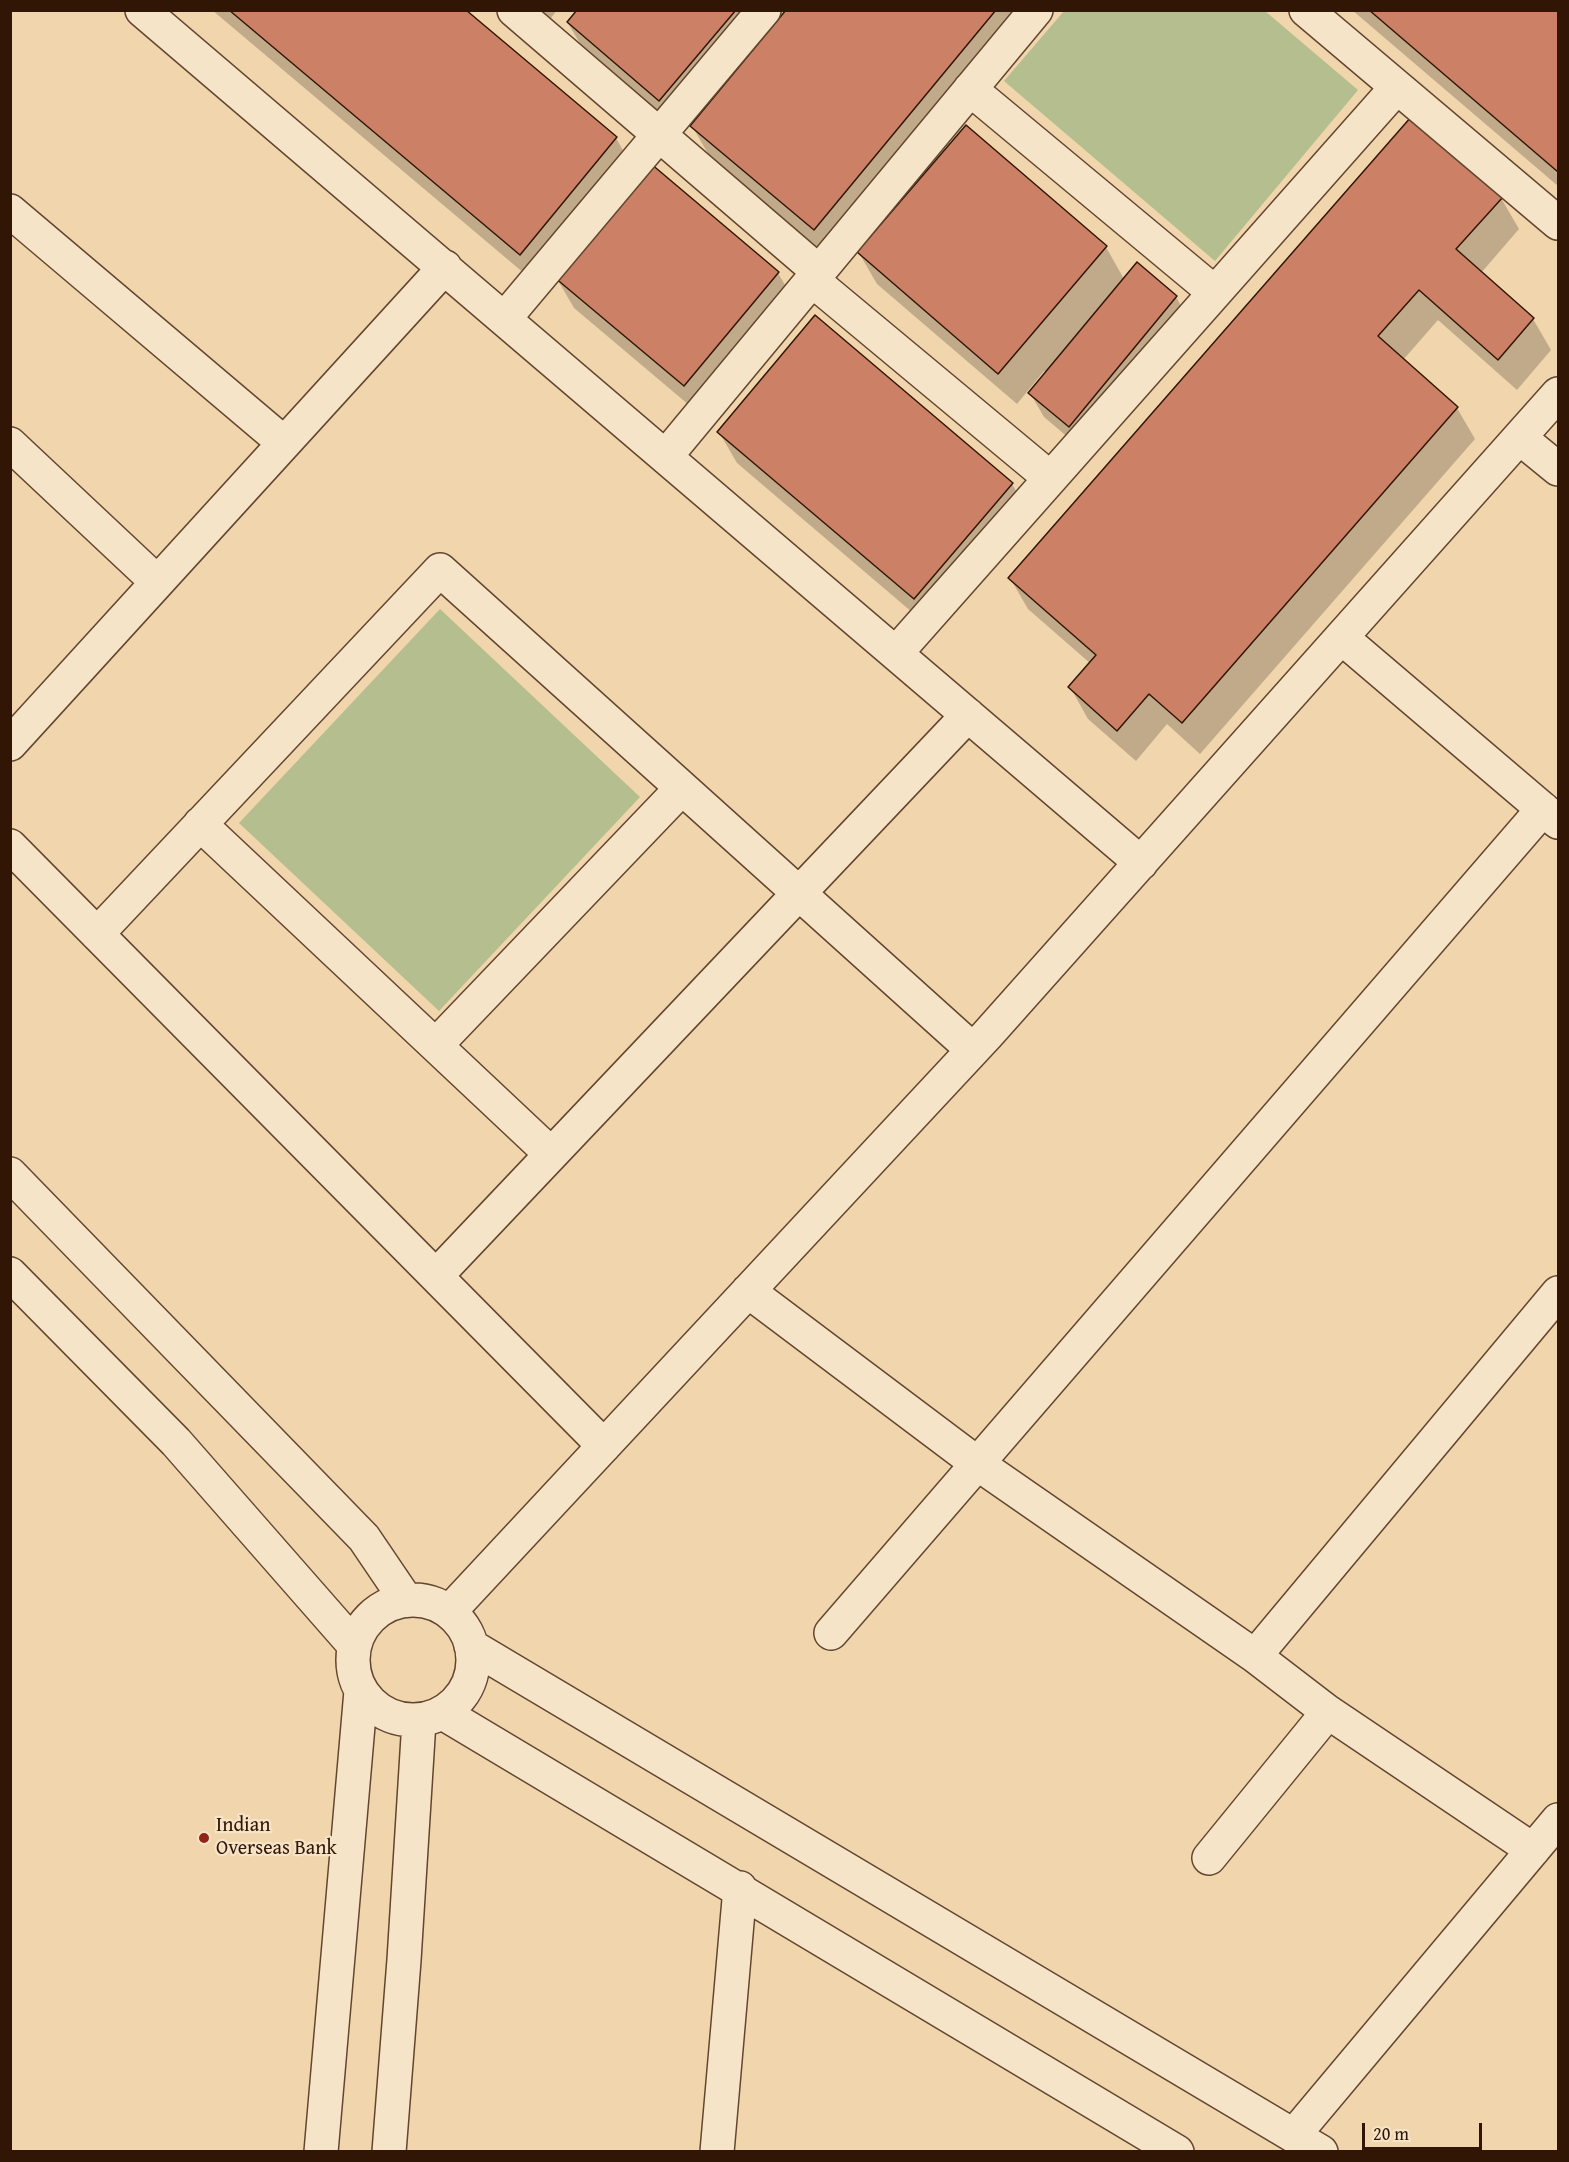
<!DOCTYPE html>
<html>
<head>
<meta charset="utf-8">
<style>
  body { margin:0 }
  #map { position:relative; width:1569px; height:2162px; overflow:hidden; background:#f1d5ac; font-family:"Gentium Book Plus",serif }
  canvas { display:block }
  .frame { position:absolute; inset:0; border:12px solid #321605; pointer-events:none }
  .scale { position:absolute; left:1362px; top:2123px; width:120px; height:27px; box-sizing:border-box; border:3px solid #321605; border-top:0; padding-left:8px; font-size:18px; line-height:21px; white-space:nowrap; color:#321605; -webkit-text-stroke:4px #f6e4c9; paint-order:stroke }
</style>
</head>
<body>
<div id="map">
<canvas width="1569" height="2162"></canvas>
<div class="frame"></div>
<div class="scale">20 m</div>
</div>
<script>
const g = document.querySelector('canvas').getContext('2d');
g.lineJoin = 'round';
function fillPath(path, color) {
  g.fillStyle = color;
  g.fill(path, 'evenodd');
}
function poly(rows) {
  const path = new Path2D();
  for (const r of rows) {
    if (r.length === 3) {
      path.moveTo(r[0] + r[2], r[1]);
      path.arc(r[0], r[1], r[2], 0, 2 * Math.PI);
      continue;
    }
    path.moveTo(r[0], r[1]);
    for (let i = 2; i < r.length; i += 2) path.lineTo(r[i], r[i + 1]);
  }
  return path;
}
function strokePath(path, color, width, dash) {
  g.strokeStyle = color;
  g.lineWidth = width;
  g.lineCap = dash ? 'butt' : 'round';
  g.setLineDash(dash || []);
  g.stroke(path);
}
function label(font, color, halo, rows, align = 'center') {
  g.font = font + ' "Gentium Book Plus",serif';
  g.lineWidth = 4.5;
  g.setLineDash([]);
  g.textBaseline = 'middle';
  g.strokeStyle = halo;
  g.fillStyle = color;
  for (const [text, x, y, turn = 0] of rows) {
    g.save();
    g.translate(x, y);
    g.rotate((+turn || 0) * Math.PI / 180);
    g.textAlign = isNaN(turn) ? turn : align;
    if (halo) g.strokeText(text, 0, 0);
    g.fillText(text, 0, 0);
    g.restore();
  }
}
const green = poly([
  [1265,11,1358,90,1215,261,1004,81,1064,11],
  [440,609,640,797,439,1011,239,823]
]);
const shadow = poly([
  [212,10,464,10,616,138,634,170,538,285],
  [541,10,557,10,551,18],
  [578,10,780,10,678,132,586,54,568,23],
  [788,10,1039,10,833,260,710,157,692,126],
  [1352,10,1558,10,1558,186],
  [1501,198,1519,229,1481,273,1533,319,1551,350,1517,390,1438,320,1403,360,1457,408,1475,439,1200,754,1167,724,1136,761,1088,719,1070,687,1091,664,1028,609,1010,578],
  [1106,247,1124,279,1137,264,1176,297,1190,321,1083,450,1044,417,1030,393,1046,373,1044,371,1017,404,877,284,859,253],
  [778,273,796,304,702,416,574,308,556,277],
  [719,432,1012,484,1030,515,933,630,737,463]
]);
const building = poly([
  [229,10,466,10,617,137,520,255,229,10],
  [577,10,736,10,659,101,567,22,577,10],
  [786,10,996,10,814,230,690,126,786,10],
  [1369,10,1558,10,1558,172,1369,10],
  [1411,117,1503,197,1456,249,1534,318,1498,360,1419,290,1378,336,1458,407,1182,723,1149,694,1117,731,1068,687,1096,655,1008,578,1411,117],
  [966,125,1107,246,998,374,857,252,966,125],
  [650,163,779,272,684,386,554,277,650,163],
  [1137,262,1177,296,1069,427,1028,393,1137,262],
  [815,315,1013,483,914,599,717,432,815,315]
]);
const minor = poly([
  [142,10,1141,863],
  [514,10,819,272],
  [1306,10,1558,223],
  [970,89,1214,292],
  [10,211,284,443],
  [812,280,1050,478],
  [505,318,764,10],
  [1520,438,1558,469],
  [10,444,157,582],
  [666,456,1036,10],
  [1342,638,1558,822],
  [896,653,1397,87],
  [10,744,445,267],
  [200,824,551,1154],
  [10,846,604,1446],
  [97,934,440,570,973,1050],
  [436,1045,682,788],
  [10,1174,364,1538,406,1600],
  [10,1274,176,1442,354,1645],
  [436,1276,968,715],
  [748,1291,978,1464,1255,1656,1328,1712,1533,1850],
  [413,1660,60],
  [449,1612,987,1035,1558,394],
  [831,1633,1543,809],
  [471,1646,1321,2152],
  [1255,1656,1558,1293],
  [443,1713,1177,2152],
  [1209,1858,1328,1712],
  [1294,2135,1558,1820],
  [321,2152,361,1691],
  [389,2152,404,1960,419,1721],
  [717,2152,740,1888]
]);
const markers = [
  [204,1838,6,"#8f2418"]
];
const poiNames = [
  ["Indian",216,1826],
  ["Overseas Bank",216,1849]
];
fillPath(green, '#b4be8e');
fillPath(shadow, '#0003');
fillPath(building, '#cc8166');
strokePath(building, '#321605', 1.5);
strokePath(minor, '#62462f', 36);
strokePath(minor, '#f6e4c9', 33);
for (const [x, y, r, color] of markers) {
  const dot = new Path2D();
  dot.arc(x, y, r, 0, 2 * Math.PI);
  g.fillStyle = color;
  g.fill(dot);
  strokePath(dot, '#f6e4c9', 2);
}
label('20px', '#321605', '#f6e4c9', poiNames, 'left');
</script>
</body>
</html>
